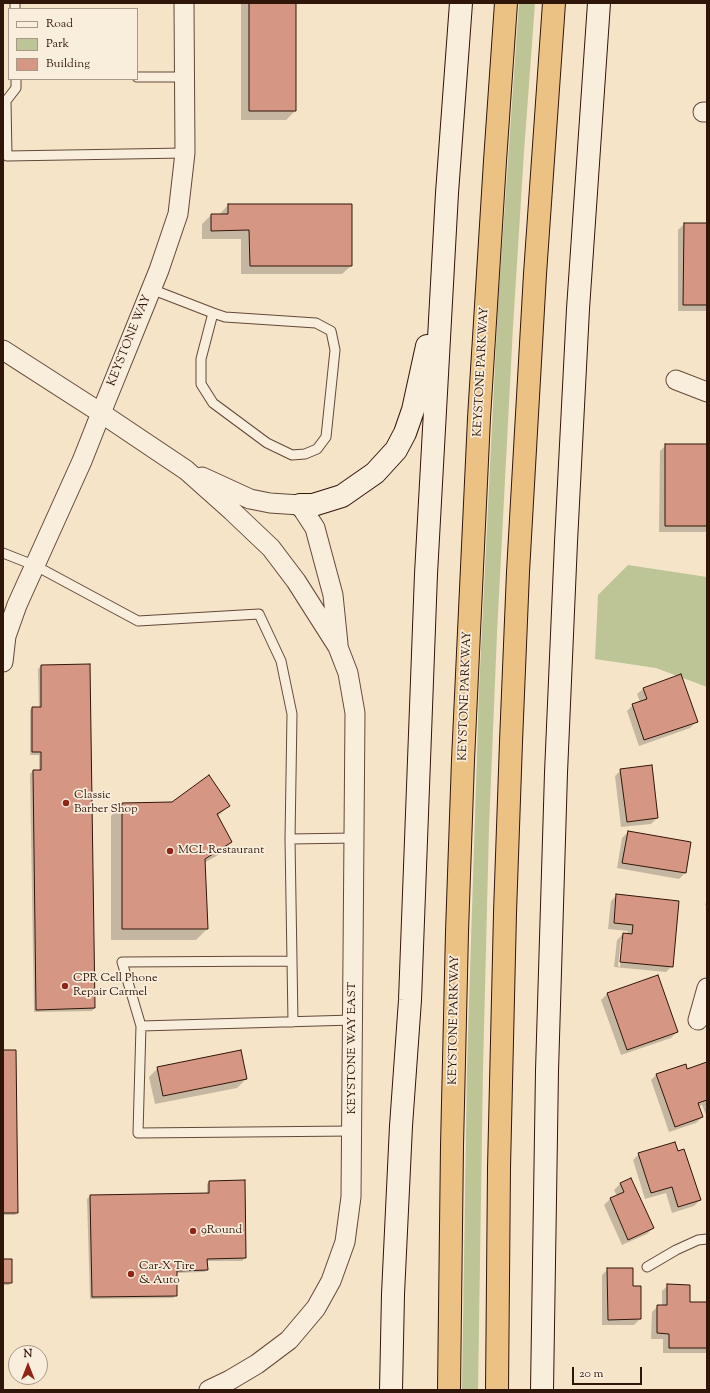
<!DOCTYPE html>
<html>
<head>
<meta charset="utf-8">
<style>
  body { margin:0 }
  #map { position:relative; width:710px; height:1393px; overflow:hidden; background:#f6e4c8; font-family:"Sorts Mill Goudy",serif }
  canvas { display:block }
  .frame { position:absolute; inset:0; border:4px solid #301509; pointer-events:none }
  .legend { position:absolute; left:8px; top:8px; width:130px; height:72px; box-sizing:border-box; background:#f9eddb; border:1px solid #a99787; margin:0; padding:5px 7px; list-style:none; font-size:12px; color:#301509 }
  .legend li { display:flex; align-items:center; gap:8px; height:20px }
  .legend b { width:20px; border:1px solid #a99787 }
  .north { position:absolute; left:8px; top:1345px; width:40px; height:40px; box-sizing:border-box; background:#f9eddb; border:1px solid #a99787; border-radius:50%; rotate:0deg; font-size:11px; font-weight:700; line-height:16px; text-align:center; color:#301509 }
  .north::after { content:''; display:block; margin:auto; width:14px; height:18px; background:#8f2418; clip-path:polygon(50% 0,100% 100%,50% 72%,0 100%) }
  .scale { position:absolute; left:572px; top:1367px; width:70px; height:18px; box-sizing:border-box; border:2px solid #301509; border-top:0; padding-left:5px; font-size:12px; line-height:14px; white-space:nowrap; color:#301509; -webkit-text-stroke:3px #f9eddb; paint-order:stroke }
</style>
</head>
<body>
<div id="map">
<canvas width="710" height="1393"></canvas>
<div class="frame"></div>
<ul class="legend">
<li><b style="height:5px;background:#f9eddb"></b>Road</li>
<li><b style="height:11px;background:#bdc495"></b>Park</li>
<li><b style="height:11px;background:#d59783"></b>Building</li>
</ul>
<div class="north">N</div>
<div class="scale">20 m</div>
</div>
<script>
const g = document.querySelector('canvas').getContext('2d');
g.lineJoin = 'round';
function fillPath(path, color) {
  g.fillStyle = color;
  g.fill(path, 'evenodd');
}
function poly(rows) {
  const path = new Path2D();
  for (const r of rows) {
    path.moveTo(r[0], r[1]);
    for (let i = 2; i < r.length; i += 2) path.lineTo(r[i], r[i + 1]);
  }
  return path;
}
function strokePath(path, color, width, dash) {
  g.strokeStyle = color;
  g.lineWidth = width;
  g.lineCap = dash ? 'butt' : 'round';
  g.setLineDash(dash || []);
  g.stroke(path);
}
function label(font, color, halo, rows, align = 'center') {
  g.font = font + ' "Sorts Mill Goudy",serif';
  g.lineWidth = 3.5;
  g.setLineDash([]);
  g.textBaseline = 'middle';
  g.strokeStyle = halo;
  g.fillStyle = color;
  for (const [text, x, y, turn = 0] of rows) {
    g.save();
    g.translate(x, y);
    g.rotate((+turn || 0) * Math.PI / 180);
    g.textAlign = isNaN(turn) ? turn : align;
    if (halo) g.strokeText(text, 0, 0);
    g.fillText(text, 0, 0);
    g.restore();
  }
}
const green = poly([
  [519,3,535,3,524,152,513,327,497,633,489,828,483,1069,478,1390,462,1390,467,1067,479,690,498,304],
  [628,565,707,577,707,687,656,668,595,659,598,595]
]);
const shadow = poly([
  [241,3,295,3,295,111,286,120,241,120],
  [228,205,351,266,342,274,241,274,241,239,202,239,202,224,211,215,220,214],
  [684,224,707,224,707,311,678,311,678,230],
  [666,445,707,445,707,530,705,532,659,532,660,451],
  [89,665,94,1008,92,1011,34,1012,30,774,33,771,39,771,39,755,30,755,30,710,32,708,39,708,38,669,41,666],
  [643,689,696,722,690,728,639,746,627,711,633,705,640,702,637,694],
  [621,770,657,818,651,824,621,827,615,776],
  [122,804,229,806,217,817,231,842,220,854,204,863,207,929,196,940,111,940,111,816],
  [628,832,685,873,679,879,617,868,622,838],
  [617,895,672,966,666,972,614,967,617,940,623,934,627,934,628,931,608,929,611,901],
  [621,939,623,939,620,967,618,966],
  [707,899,707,906,705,905],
  [657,977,677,1032,671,1038,621,1055,601,1000,607,994],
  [3,1051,17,1212,15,1215,3,1215],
  [707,1063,707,1117,702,1105,698,1106,702,1117,696,1123,669,1132,651,1080,657,1074,687,1070],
  [158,1068,246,1079,237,1088,155,1104,149,1077],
  [639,1154,700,1200,694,1206,672,1213,666,1193,645,1199,633,1160],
  [631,1179,653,1228,647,1234,622,1245,604,1205,610,1199,617,1196,614,1190,620,1184],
  [209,1182,245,1258,242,1261,206,1261,207,1270,204,1272,176,1273,176,1295,173,1298,90,1299,87,1199,90,1196,207,1194,207,1184],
  [3,1260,11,1282,9,1285,3,1285],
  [608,1269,632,1287,640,1319,634,1325,602,1325,602,1275],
  [668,1285,689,1303,707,1303,707,1353,663,1353,663,1339,651,1339,652,1312,658,1306,662,1306,662,1291]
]);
const building = poly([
  [249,3,296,3,296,111,249,111,249,3],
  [228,204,352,204,352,266,250,266,249,230,211,231,211,214,228,214,228,204],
  [684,223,707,223,707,305,683,305,684,223],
  [665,444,707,444,707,526,665,526,665,444],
  [90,664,95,1008,36,1010,33,770,41,770,41,752,32,752,32,707,41,707,41,665,90,664],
  [681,674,698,722,644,740,632,704,647,699,643,688,681,674],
  [652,765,658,818,627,822,620,769,652,765],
  [209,775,230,806,217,814,232,842,205,859,208,929,122,929,122,803,172,802,209,775],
  [628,831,691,842,686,873,622,863,628,831],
  [616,894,679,901,673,967,620,962,623,933,632,934,633,925,614,923,616,894],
  [658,975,678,1032,627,1050,607,993,658,975],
  [3,1050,16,1050,18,1213,3,1213,3,1050],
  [241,1050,247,1079,163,1096,157,1067,241,1050],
  [707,1062,707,1100,698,1103,703,1117,675,1127,656,1074,686,1064,687,1069,707,1062],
  [675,1142,678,1151,684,1149,701,1200,678,1207,672,1187,651,1193,638,1153,675,1142],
  [631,1178,654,1228,628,1240,610,1198,624,1192,620,1183,631,1178],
  [245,1180,246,1258,207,1259,208,1270,177,1271,177,1296,92,1297,90,1195,209,1193,209,1181,245,1180],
  [3,1259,12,1259,12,1283,3,1283,3,1259],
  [607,1268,633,1268,633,1286,641,1286,641,1319,608,1320,607,1268],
  [667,1284,690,1285,690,1302,707,1302,707,1348,669,1348,669,1334,657,1333,657,1305,667,1305,667,1284]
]);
const service = poly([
  [15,3,15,9],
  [137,77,185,77],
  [16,79,16,88,6,101,7,156,185,153],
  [151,289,213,313,225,317,316,323,331,331,335,350,326,437,317,449,305,454,292,455,267,443,213,403,201,384,201,359,213,313],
  [3,553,36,566,138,621,259,614,281,661,292,714,290,839,354,838],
  [290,839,293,1022],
  [141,1026,122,962,292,961],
  [352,1131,138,1133,141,1026,353,1020],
  [647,1267,676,1250,698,1240,707,1239]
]);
const minor = poly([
  [703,112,707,112],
  [3,350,101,413,186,470,232,511,271,548,296,581,338,647,348,673,355,713,351,1197,345,1242,331,1281,316,1308,289,1340,257,1364,230,1380,209,1390],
  [676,380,707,392],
  [202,477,250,499,270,503,300,505,315,528,333,595,338,644],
  [3,662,6,636,17,605,82,461,101,413,159,270,178,214,185,153,184,3],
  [698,1020,707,988]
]);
const secondary = poly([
  [300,505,313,505,342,496,375,473,396,450,405,433,413,410,427,346],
  [391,1390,393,1294,401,1126,410,1000,426,574,447,193,461,3],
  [542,1390,547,1071,556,773,566,542,578,309,599,3]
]);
const motorway = poly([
  [449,1390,452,1146,457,932,463,760,479,418,495,161,506,3],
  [497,1390,499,1168,505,913,511,742,518,572,535,274,554,3]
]);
const markers = [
  [66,803,4,"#8f2418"],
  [170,851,4,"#8f2418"],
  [65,986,4,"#8f2418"],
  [193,1231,4,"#8f2418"],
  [131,1274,4,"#8f2418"]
];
const streetNames = [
  ["KEYSTONE WAY",130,341,-68],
  ["KEYSTONE PARKWAY",482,372,-87],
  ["KEYSTONE PARKWAY",466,696,-88],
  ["KEYSTONE PARKWAY",455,1020,-89],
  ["KEYSTONE WAY EAST",353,1048,-90]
];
const poiNames = [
  ["Classic",74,796],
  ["Barber Shop",74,810],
  ["MCL Restaurant",178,851],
  ["CPR Cell Phone",73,979],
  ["Repair Carmel",73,993],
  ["9Round",201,1231],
  ["Car-X Tire",139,1267],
  ["& Auto",139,1281]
];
fillPath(green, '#bdc495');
fillPath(shadow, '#0003');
fillPath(building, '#d59783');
strokePath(building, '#301509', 1);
strokePath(service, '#624939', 11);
strokePath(minor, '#624939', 21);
strokePath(secondary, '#301509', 24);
strokePath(motorway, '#301509', 24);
strokePath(service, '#f9eddb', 9);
strokePath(minor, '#f9eddb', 19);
strokePath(secondary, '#f9eddb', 22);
strokePath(motorway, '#ebc284', 22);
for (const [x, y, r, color] of markers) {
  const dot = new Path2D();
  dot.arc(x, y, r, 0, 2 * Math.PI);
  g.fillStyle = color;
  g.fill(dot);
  strokePath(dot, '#f9eddb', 1.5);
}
label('12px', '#301509', '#f9eddb', streetNames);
label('12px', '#301509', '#f9eddb', poiNames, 'left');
</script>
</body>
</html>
